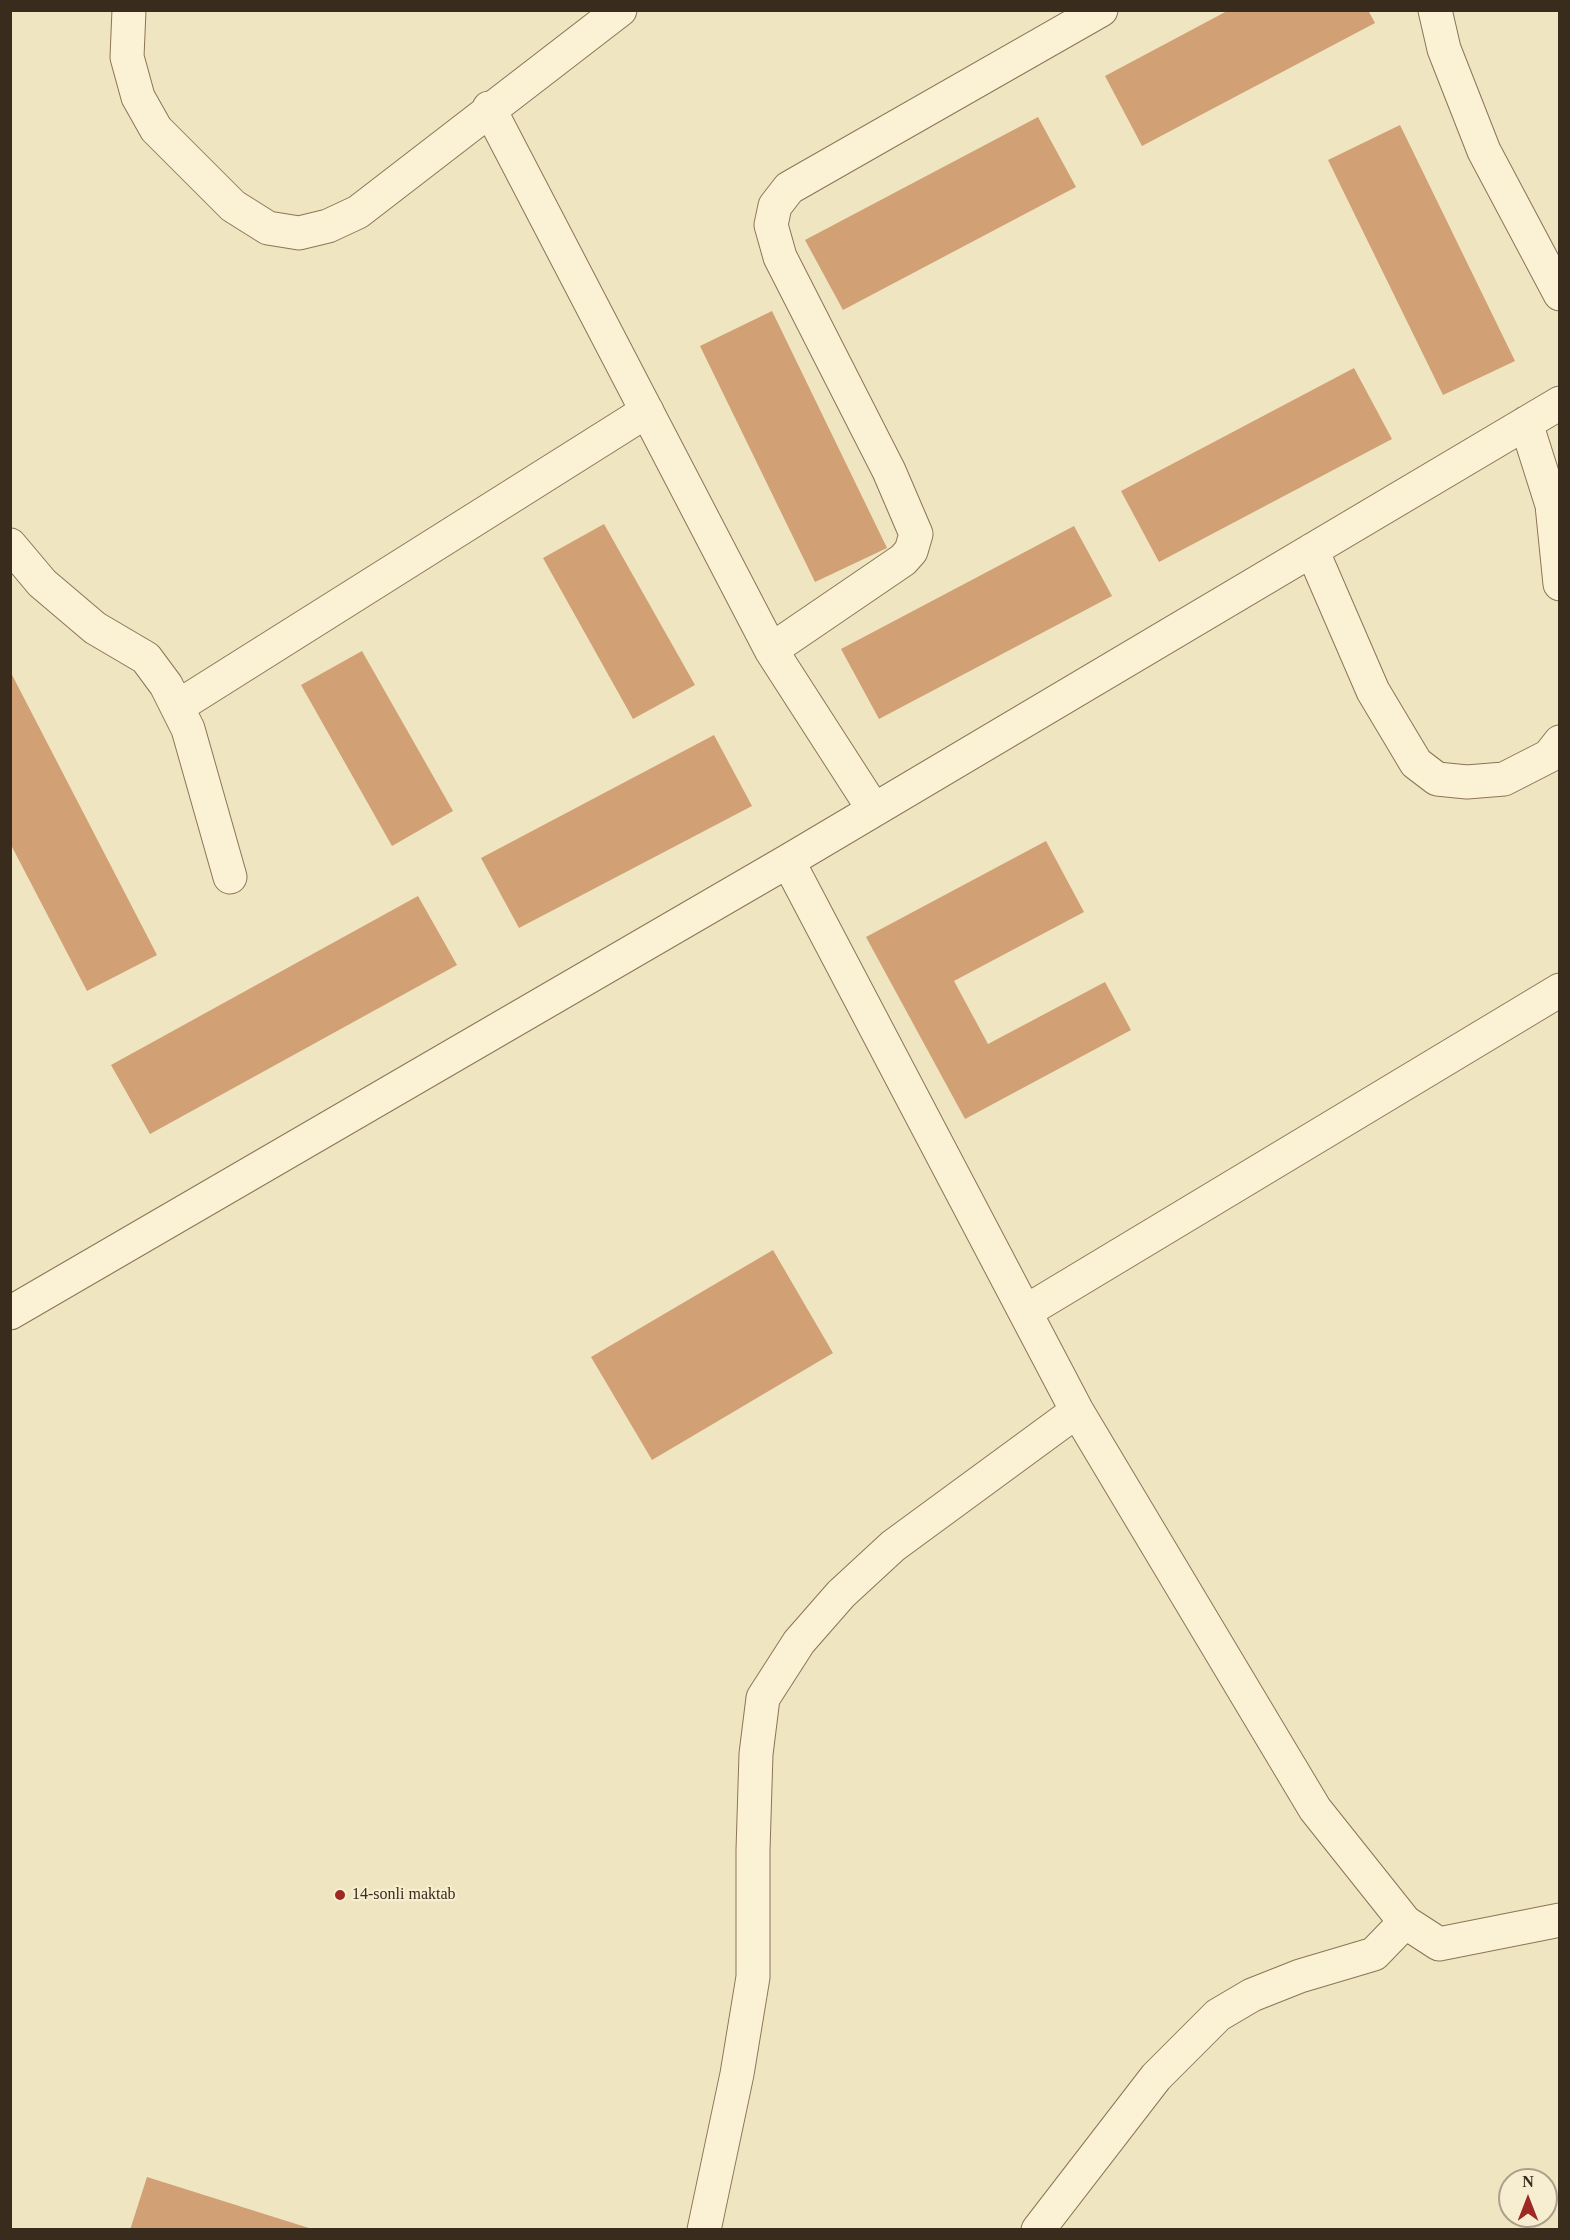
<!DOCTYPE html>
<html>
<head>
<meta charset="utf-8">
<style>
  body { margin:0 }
  #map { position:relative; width:1570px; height:2240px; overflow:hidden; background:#f0e5c1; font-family:"Times New Roman",serif }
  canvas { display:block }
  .frame { position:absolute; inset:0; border:12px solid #3a2c1c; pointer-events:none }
  .north { position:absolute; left:1498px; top:2168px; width:60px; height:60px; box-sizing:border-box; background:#f7eed1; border:2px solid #aba089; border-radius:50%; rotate:0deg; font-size:16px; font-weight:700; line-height:24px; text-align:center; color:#3a2c1c }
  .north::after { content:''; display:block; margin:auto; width:21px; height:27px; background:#9d2924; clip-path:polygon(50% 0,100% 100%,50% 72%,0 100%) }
</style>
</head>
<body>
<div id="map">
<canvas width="1570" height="2240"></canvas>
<div class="frame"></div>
<div class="north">N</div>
</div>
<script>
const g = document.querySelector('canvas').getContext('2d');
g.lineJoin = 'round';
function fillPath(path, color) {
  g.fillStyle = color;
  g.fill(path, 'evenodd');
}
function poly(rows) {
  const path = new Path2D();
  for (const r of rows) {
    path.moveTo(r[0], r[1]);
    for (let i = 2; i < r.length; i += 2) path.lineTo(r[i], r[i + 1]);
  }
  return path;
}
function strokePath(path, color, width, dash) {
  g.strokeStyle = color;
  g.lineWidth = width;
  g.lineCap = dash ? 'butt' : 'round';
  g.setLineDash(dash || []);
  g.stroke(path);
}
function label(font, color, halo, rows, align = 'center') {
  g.font = font + ' "Times New Roman",serif';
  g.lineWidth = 4.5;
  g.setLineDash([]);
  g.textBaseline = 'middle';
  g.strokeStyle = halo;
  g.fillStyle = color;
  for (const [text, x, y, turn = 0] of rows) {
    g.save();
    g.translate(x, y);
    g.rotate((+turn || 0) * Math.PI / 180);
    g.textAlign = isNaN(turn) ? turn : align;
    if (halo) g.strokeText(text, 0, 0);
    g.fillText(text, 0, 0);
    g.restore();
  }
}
const building = poly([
  [1229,10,1368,10,1375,23,1142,146,1105,76],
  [1038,117,1076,187,843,310,805,240],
  [1400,125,1515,361,1443,395,1328,160],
  [772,311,887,548,815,582,700,346],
  [1354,368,1392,439,1159,562,1121,491],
  [604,524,695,685,633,719,543,558],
  [1074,526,1112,596,879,719,841,649],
  [362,651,453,811,392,846,301,685],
  [10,671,157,955,87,991,10,843],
  [714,735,752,806,519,928,481,858],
  [1046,841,1084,912,954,981,988,1044,1105,982,1131,1030,965,1119,866,937],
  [418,896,457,965,150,1134,111,1065],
  [773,1250,833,1353,652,1460,591,1357],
  [147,2177,312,2229,312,2230,130,2230]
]);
const minor = poly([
  [129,10,127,57,138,97,156,129,233,206,268,228,299,233,328,226,358,212,620,10],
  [1435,10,1444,49,1484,151,1560,294],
  [489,108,771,650],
  [1526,423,1552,505,1560,584],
  [10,545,42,583,95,628,146,658,166,685,188,729,230,877],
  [1312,550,1373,691,1416,763,1437,779,1467,782,1504,779,1549,756,1560,742],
  [177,707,647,411],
  [874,810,771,650,903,560,911,551,916,534,889,471,780,257,771,225,775,206,789,188,1101,10],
  [788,861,1077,1411,1315,1809,1405,1922,1439,1944,1560,1920],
  [1025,1312,1560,990],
  [10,1313,788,861,1560,403],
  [704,2230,737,2074,753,1977,753,1850,756,1754,763,1698,799,1642,841,1594,893,1546,1077,1411],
  [1038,2230,1156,2077,1218,2015,1252,1995,1300,1976,1374,1954,1405,1922]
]);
const markers = [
  [340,1895,6,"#9d2924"]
];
const poiNames = [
  ["14-sonli maktab",352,1895]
];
fillPath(building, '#d1a074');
strokePath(minor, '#8b7557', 35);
strokePath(minor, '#fbf1d4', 33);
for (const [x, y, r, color] of markers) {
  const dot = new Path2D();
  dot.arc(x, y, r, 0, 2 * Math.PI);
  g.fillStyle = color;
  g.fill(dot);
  strokePath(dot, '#f7eed1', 2);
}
label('16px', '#3a2c1c', '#f7eed1', poiNames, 'left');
</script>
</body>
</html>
